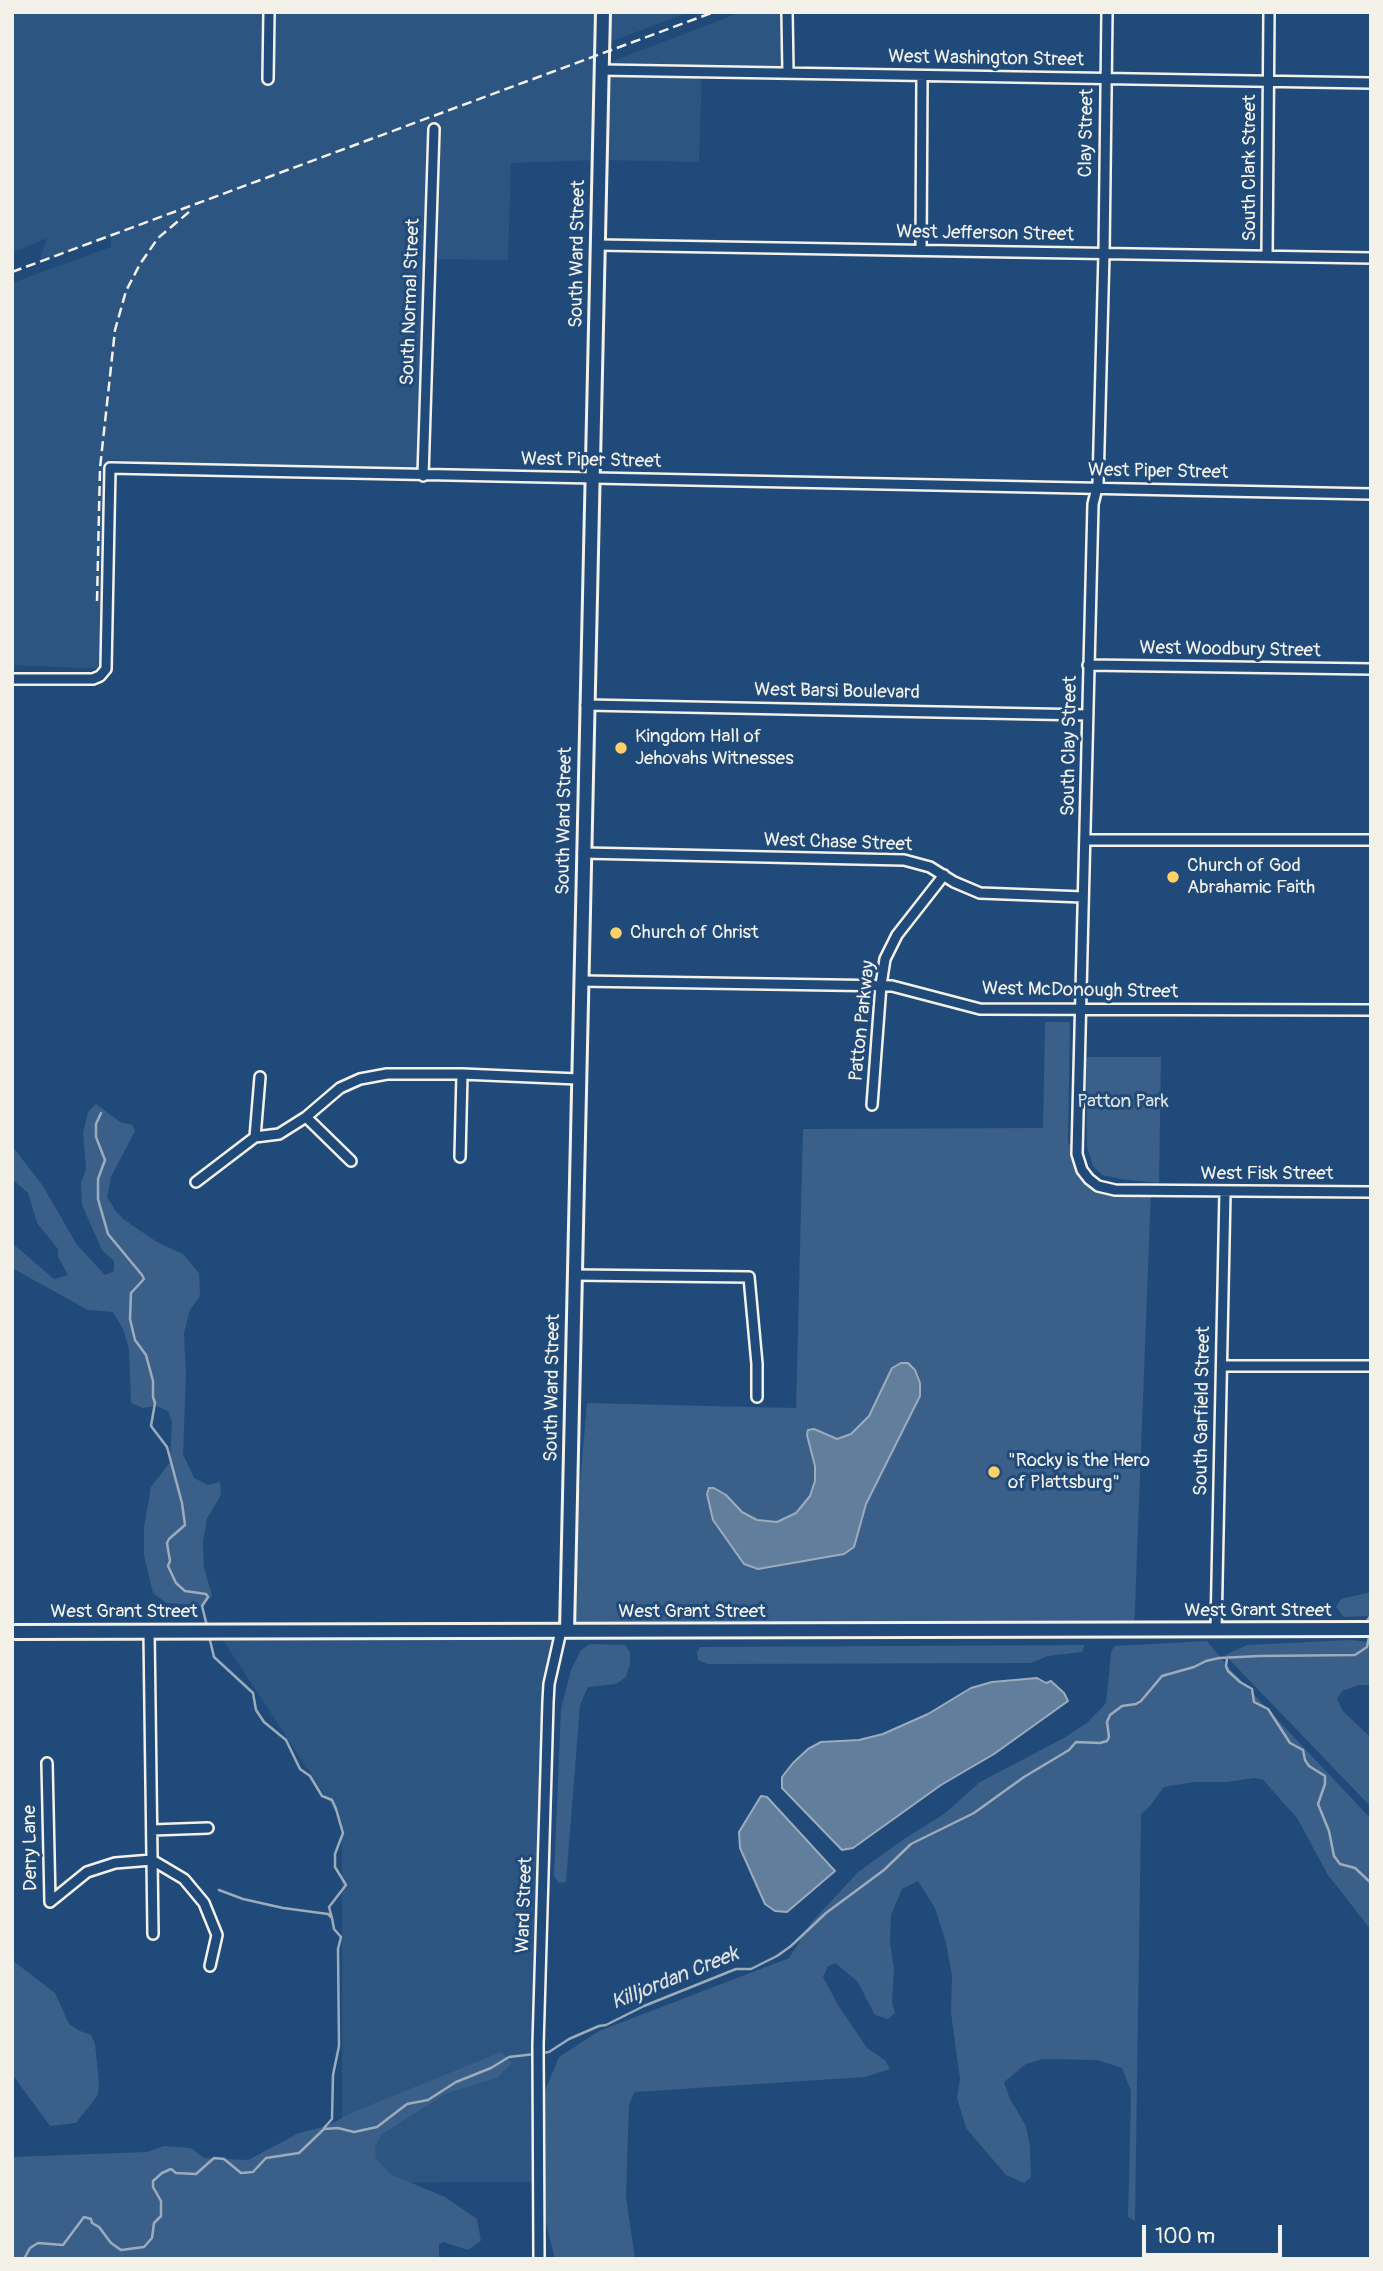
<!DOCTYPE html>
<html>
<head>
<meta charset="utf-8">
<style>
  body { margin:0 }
  #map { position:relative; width:1383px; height:2271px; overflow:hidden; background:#1f4a7a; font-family:Pangolin,sans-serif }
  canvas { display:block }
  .frame { position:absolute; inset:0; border:14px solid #f4f1e8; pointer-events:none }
  .scale { position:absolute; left:1142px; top:2225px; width:140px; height:32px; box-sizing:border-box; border:4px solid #f4f1e8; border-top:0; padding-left:9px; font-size:21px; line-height:24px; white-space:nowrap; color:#f4f1e8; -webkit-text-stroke:5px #1f4a7a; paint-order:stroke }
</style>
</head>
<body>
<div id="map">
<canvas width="1383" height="2271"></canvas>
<div class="frame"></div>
<div class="scale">100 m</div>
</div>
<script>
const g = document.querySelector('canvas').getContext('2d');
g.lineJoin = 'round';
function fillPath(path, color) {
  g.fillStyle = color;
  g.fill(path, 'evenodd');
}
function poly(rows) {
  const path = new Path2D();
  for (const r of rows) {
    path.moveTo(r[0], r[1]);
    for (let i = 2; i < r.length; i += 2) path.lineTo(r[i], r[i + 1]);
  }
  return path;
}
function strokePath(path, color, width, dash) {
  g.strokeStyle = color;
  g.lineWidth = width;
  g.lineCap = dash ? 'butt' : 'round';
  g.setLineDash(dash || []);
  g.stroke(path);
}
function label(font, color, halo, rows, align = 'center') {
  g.font = font + ' Pangolin,sans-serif';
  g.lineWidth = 6;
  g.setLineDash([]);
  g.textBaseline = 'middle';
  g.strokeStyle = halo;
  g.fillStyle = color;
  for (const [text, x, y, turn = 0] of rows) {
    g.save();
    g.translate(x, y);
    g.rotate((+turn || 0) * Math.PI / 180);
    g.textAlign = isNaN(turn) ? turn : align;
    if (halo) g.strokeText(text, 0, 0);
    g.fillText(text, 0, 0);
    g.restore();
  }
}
const built = poly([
  [12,12,689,12,610,42,611,62,741,12,787,12,788,73,702,72,699,162,600,160,511,163,508,260,430,259,423,476,110,460,106,669,12,665,12,283,111,247,111,237,39,262,47,238,12,253],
  [217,1631,561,1631,549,1684,538,2182,342,2183,342,1822]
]);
const green = poly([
  [1045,1022,1070,1022,1068,1143,1076,1148,1077,1154,1094,1183,1151,1191,1134,1631,567,1631,587,1403,796,1408,803,1129,1043,1128],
  [1086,1057,1161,1057,1159,1183,1120,1179,1102,1175,1093,1166,1087,1147],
  [96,1104,120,1122,132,1125,135,1131,111,1177,107,1197,115,1210,123,1219,157,1242,183,1254,199,1273,200,1296,190,1310,184,1333,186,1374,183,1454,194,1478,208,1485,220,1482,221,1495,207,1519,203,1542,204,1567,212,1596,202,1606,166,1603,153,1593,144,1555,144,1527,151,1487,170,1462,172,1422,168,1411,156,1406,143,1408,131,1403,129,1349,123,1329,113,1312,88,1310,12,1268,12,1243,54,1279,68,1275,58,1257,58,1249,37,1223,28,1193,12,1179,12,1146,43,1186,77,1245,105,1275,114,1271,114,1261,102,1250,82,1205,81,1183,86,1169,83,1133,88,1112],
  [1371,1592,1371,1616,1344,1617,1336,1607,1341,1599],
  [1350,1640,1371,1642,1371,1685,1359,1685,1342,1691,1337,1699,1343,1711,1368,1735,1371,1736,1371,1807,1225,1655,1247,1645],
  [1207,1641,1229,1668,1371,1819,1371,1930,1328,1875,1297,1818,1263,1780,1254,1778,1227,1782,1195,1782,1164,1787,1149,1807,1141,1814,1135,2221,1128,2217,1131,2091,1122,2068,1097,2060,1043,2059,1026,2064,1004,2082,1010,2099,1026,2126,1030,2147,1031,2177,1024,2183,1006,2175,966,2128,957,2098,960,2079,951,2013,952,1976,946,1943,935,1908,918,1881,902,1889,891,1915,890,1942,894,1969,892,2003,895,2013,888,2019,875,2015,857,1981,835,1963,828,1966,823,1977,838,2005,867,2048,885,2060,890,2069,865,2077,635,2092,629,2104,626,2197,635,2259,555,2259,545,2220,544,2093,559,2057,599,2031,789,1958,811,1923,858,1872,904,1839,944,1814,980,1782,1064,1738,1088,1722,1106,1703,1111,1653,1114,1646],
  [590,1644,625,1645,630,1652,630,1664,626,1677,616,1684,588,1687,580,1705,566,1882,559,1883,554,1876,561,1709,571,1670,581,1650],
  [1085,1645,1082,1652,1048,1656,1031,1663,708,1664,698,1660,697,1652,700,1647],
  [12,1960,55,1993,69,2024,80,2031,91,2035,95,2044,99,2082,98,2095,76,2123,50,2126,12,2074],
  [501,2052,512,2063,497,2078,445,2094,381,2135,375,2148,376,2158,390,2174,445,2197,477,2219,481,2241,468,2250,443,2242,439,2244,439,2259,12,2259,12,2157,147,2152,164,2146,191,2148,204,2158,248,2160,299,2133,327,2126,353,2112]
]);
const water = poly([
  [901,1363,908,1363,915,1370,920,1383,920,1396,866,1504,854,1547,844,1554,758,1569,744,1564,713,1520,707,1494,709,1488,714,1488,726,1495,742,1512,757,1520,777,1522,796,1513,810,1496,815,1481,815,1466,807,1435,808,1430,814,1429,837,1439,851,1434,869,1416,892,1368,901,1363],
  [1037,1678,1046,1683,1051,1681,1064,1693,1068,1701,994,1754,941,1785,853,1848,842,1850,782,1788,782,1777,793,1763,808,1749,821,1742,859,1740,883,1734,928,1714,971,1688,992,1682,1037,1678],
  [761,1796,767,1797,835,1871,787,1912,775,1911,765,1904,740,1848,739,1832,761,1796]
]);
const stream = poly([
  [101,1113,96,1124,96,1137,105,1160,98,1179,98,1199,108,1234,142,1275,144,1279,131,1293,130,1319,135,1340,146,1355,153,1381,153,1397,155,1403,151,1426,167,1447,182,1503,185,1525,169,1539,167,1543,170,1561,168,1566,176,1583,185,1591,206,1594,208,1597,202,1606,207,1626],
  [1367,1621,1371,1615],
  [209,1636,214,1657,253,1693,256,1710,264,1722,286,1740,300,1769,310,1776,322,1796,332,1800,336,1809,343,1833,335,1854,335,1867,346,1885,329,1907,332,1918],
  [1227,1658,1226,1666,1228,1671,1240,1682,1252,1689,1254,1702,1268,1709,1290,1743,1303,1750,1305,1760,1309,1766,1325,1776,1325,1784,1318,1804,1329,1831,1334,1856,1340,1864,1355,1868,1371,1883],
  [219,1890,243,1899,283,1908,328,1914,332,1918,334,1929,341,1937,338,1949,339,2046,333,2075,332,2119,324,2128],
  [542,2053,549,2052,569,2039,599,2026,606,2025,644,2006,736,1969,751,1969,777,1956,791,1946,826,1913,884,1870,911,1844,974,1813,1024,1777,1069,1750,1076,1742,1100,1743,1107,1741,1109,1737,1107,1722,1110,1715,1122,1706,1136,1704,1141,1701,1162,1676,1194,1667,1206,1661,1219,1658,1259,1656,1355,1655,1367,1647,1369,1637],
  [24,2259,30,2248,38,2243,63,2245,84,2217,91,2219,92,2223,99,2227,111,2243,121,2250,144,2247,152,2238,154,2223,161,2216,161,2201,153,2187,153,2181,162,2173,171,2169,176,2173,196,2174,214,2158,224,2159,241,2173,253,2172,266,2158,299,2153,324,2129,338,2128,354,2132,377,2127,407,2104,428,2100,456,2082,491,2068,509,2057,535,2054]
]);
const street = poly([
  [787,12,788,73],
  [1107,12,1104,253,1098,484,1093,504,1077,1154,1082,1170,1089,1179,1098,1186,1115,1190,1371,1192],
  [601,70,1371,83],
  [268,79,269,12],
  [598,245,1371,258],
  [921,250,922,76],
  [1267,255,1269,12],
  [423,476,434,129],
  [1088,665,1371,669],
  [12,679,93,679,100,676,106,669,110,468,1371,494],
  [586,705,1087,715],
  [1086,840,1371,840],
  [583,853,904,860,930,867,954,882,980,893,1083,897],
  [581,981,892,986,980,1009,1371,1010],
  [872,1105,881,985,885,959,897,935,944,875],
  [306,1117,351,1161],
  [255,1137,260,1077],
  [460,1157,462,1074],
  [196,1182,255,1137,279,1134,306,1117,340,1088,360,1079,387,1074,462,1074,578,1079],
  [574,1275,749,1277,757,1364,757,1397],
  [1223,1366,1371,1366],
  [1216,1630,1225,1192],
  [149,1631,153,1934],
  [47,1763,50,1902],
  [152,1830,208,1828],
  [50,1902,87,1872,115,1863,152,1860,184,1879,204,1903,217,1935,210,1966],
  [539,2259,538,2045,548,1702,549,1684,561,1631]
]);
const secondary = poly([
  [567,1631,603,12],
  [12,1632,1371,1629]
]);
const rail = poly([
  [12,272,714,12],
  [97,601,100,468,115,330,126,291,140,264,158,238,189,212]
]);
const markers = [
  [621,748,7,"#ffd166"],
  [1173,877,7,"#ffd166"],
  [616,933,7,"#ffd166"],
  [994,1472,7,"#ffd166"]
];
const streetNames = [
  ["West Washington Street",986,59,1],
  ["Clay Street",1087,133,-89],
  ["South Clark Street",1250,168,-90],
  ["West Jefferson Street",985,234,1],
  ["South Ward Street",578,254,-89],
  ["South Normal Street",411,302,-88],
  ["West Piper Street",591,461,1],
  ["West Piper Street",1158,472,1],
  ["West Woodbury Street",1230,650,1],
  ["West Barsi Boulevard",837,692,1],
  ["South Clay Street",1070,746,-89],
  ["South Ward Street",565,821,-89],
  ["West Chase Street",838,843,2],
  ["West McDonough Street",1080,991,1],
  ["Patton Parkway",863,1021,-84],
  ["West Fisk Street",1267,1174],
  ["South Ward Street",553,1388,-89],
  ["South Garfield Street",1203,1411,-89],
  ["West Grant Street",1258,1611],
  ["West Grant Street",124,1612],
  ["West Grant Street",692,1612],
  ["Derry Lane",31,1848,-91],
  ["Ward Street",525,1905,-88]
];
const poiNames = [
  ["Kingdom Hall of",635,737],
  ["Jehovahs Witnesses",635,759],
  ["Church of God",1187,866],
  ["Abrahamic Faith",1187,888],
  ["Church of Christ",630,933],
  ["\"Rocky is the Hero",1008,1461],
  ["of Plattsburg\"",1008,1483]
];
const parkNames = [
  ["Patton Park",1123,1102]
];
const waterNames = [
  ["Killjordan Creek",675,1979,-22]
];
fillPath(built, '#2d5581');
fillPath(green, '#3a5f88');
fillPath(water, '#627e9d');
strokePath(water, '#9cacbb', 2);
strokePath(stream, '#9cacbb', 2.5);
strokePath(street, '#f4f1e8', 14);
strokePath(secondary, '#f4f1e8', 18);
strokePath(street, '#1f4a7a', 9);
strokePath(secondary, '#1f4a7a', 12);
strokePath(rail, '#f4f1e8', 2.5, [10, 5]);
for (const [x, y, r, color] of markers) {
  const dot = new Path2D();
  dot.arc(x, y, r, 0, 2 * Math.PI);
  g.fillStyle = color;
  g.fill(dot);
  strokePath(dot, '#1f4a7a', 2.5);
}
label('19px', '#f4f1e8', '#1f4a7a', streetNames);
label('19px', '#f4f1e8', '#1f4a7a', poiNames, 'left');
label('19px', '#e1e2de', '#1f4a7a', parkNames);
label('italic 21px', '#dee0dd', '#1f4a7a', waterNames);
</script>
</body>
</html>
